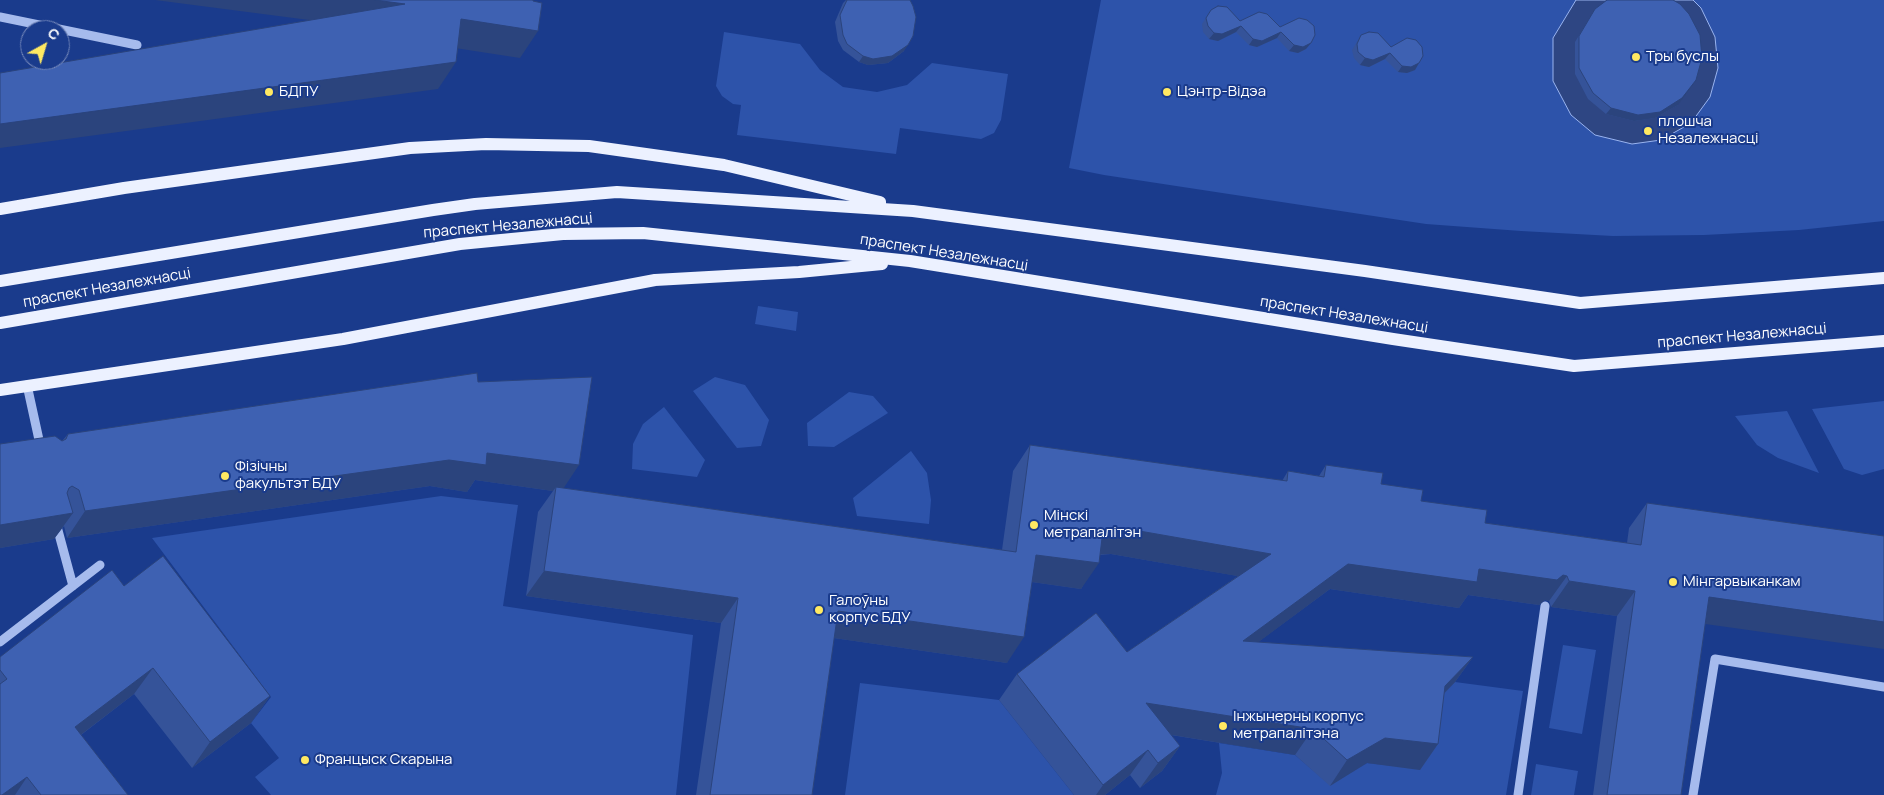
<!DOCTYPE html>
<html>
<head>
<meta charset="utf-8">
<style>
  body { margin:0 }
  #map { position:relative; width:1884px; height:795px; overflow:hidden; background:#1a3b8c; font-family:Manrope,sans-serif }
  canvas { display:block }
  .north { position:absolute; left:20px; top:20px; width:50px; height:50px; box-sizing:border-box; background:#1a3b8c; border:1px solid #7689ba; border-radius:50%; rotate:39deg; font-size:14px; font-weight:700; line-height:20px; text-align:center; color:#fff }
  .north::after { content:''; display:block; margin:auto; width:18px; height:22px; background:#ffe962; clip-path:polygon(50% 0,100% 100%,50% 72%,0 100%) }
</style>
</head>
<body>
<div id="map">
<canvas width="1884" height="795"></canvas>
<div class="north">С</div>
</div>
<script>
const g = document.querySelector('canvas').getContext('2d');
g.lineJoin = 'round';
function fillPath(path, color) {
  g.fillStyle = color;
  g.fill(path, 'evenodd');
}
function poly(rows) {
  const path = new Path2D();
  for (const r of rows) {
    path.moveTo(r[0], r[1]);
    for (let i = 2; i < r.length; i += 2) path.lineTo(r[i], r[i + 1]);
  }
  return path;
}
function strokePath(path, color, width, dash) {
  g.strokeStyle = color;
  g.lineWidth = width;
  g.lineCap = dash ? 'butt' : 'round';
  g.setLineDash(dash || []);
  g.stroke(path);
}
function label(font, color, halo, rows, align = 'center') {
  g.font = font + ' Manrope,sans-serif';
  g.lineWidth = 4;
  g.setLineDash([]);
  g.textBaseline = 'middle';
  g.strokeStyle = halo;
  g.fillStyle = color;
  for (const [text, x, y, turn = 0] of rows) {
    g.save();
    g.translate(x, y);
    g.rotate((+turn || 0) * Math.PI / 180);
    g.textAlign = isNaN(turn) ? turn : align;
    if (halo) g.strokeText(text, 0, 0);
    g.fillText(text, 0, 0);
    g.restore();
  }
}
const green = poly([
  [1101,0,1884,0,1884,221,1799,230,1704,235,1613,236,1521,231,1426,224,1104,175,1069,168],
  [724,32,800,44,820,70,843,87,877,92,907,85,932,63,1008,74,1001,120,994,133,981,139,900,128,896,154,737,135,741,105,733,104,722,96,716,86],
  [758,306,798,312,796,331,755,324],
  [715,377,745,385,769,420,761,446,737,448,693,391],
  [849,392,873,396,888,413,834,447,808,446,807,423],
  [1884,401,1884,469,1862,475,1844,469,1812,409],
  [664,407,705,460,697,477,632,469,633,444,643,424],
  [1787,411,1819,473,1778,458,1757,445,1735,416],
  [911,451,927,473,931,500,929,524,857,516,853,498],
  [441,496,518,505,503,606,693,635,676,795,271,795,255,777,279,758,251,723,271,697,152,538],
  [1563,645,1596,650,1582,734,1549,728],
  [1455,682,1523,691,1506,795,1216,795,1222,773,1219,743,1295,755,1330,785,1367,763,1420,769,1427,711],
  [860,683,999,700,1074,795,845,795],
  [1536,764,1578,771,1574,795,1531,795]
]);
const water = poly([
  [1576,0,1693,0,1701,8,1715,37,1718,68,1710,97,1691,123,1661,140,1632,144,1595,135,1571,115,1553,81,1553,38,1576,0]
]);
const minor = poly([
  [0,17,137,45],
  [27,385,41,449],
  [56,523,73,586],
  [0,642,100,565],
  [1518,795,1545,606],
  [1693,795,1715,659,1884,687]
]);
const major = poly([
  [0,209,124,188,410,148,486,144,589,146,724,165,880,202],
  [0,281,433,210,475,204,617,192,913,211,1365,271,1580,303,1884,278],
  [0,323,460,244,563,234,643,233,910,261,1393,339,1574,366,1884,341],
  [0,390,343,339,655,280,799,272,882,264]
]);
const wall = poly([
  [846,0,910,0,904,51,888,63,868,65,859,62,843,50,838,41,835,22,843,3],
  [1595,9,1678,105,1655,118,1634,121,1606,114,1588,99,1575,74,1575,42],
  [1211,10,1240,21,1280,27,1311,43,1306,49,1298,53,1289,51,1277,38,1257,47,1249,45,1236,32,1218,41,1209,39,1203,32,1202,24],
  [1361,35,1391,47,1419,63,1415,70,1407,73,1398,72,1385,59,1369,67,1360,65,1354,58,1352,50],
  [478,382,563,488,1002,550,1013,471,1030,445,1282,481,1288,471,1319,476,1326,465,1381,484,1421,501,1485,523,1627,543,1629,528,1647,503,1705,624,1681,795,1593,795,1617,616,1551,607,1549,601,1545,600,1539,605,1468,595,1459,608,1330,589,1258,642,1473,657,1455,682,1444,694,1438,744,1420,770,1367,763,1330,786,1295,755,1171,735,1180,746,1162,771,1140,788,1130,775,1105,795,1074,795,999,700,1017,674,1127,652,1238,576,1111,554,1100,555,1081,589,1032,582,1007,663,834,638,812,795,696,795,721,623,526,596,538,512,553,491,475,480,467,492,430,486,67,538,64,526,54,539,0,548,0,444,62,441,68,434],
  [124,586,270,696,251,723,192,768,134,694,81,735,128,795,0,795,0,657]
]);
const shadedWall = poly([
  [155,0,375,0,405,4,386,30],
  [461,19,538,31,520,58,442,46],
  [1241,26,1236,32,1218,41,1209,39,1214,33],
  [1281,32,1277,38,1257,47,1249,45,1253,39],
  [1311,43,1306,49,1298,53,1289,51,1294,45],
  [908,45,904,51,888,63,868,65,859,62,863,56],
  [1390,53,1385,59,1369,67,1360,65,1365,58],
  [456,62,438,89,0,148,0,124],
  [1419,63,1415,70,1407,73,1398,72,1402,66],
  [1696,80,1678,105,1655,118,1634,121,1606,114,1611,108],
  [487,453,579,465,561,492,556,487,553,491,475,480,467,492,430,486,67,538,85,511],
  [73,513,54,539,0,548,0,525],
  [1128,529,1271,554,1254,579,1111,554,1086,555,1103,530],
  [1036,555,1099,563,1081,589,1018,580],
  [1348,564,1479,569,1563,575,1567,576,1549,601,1545,600,1539,605,1468,595,1459,608,1330,589,1225,667,1243,641],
  [544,571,738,598,721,623,526,596],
  [1569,581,1635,591,1617,616,1551,607],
  [1709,597,1884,622,1884,649,1691,622],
  [838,611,1024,637,1007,663,820,636],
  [1473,657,1455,682,1427,711,1445,686],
  [153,668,134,694,57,753,75,727],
  [270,696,251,723,192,768,210,742],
  [1146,703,1313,729,1295,755,1129,728],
  [1385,738,1438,744,1420,770,1367,763,1330,786,1347,760],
  [1180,746,1162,771,1140,788,1158,763],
  [1148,750,1130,775,1105,795,1096,795,1103,785],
  [27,777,15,795,2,795]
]);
const building = poly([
  [375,0,533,0,533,1,542,3,538,31,461,19,456,62,0,124,0,73,405,4,375,0],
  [847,0,910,0,913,6,916,17,913,36,908,45,892,56,873,59,863,56,847,44,843,35,840,15,847,0],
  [1607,0,1673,0,1680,4,1689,14,1700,35,1702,58,1696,80,1682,98,1660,112,1638,115,1611,108,1593,93,1579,68,1579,36,1595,9,1607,0],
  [1218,6,1227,7,1240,21,1259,12,1267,14,1280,27,1299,18,1307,20,1314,26,1315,35,1311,43,1303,47,1294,45,1281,32,1262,41,1253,39,1241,26,1222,34,1214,33,1208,26,1206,18,1211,10,1218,6],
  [1369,32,1378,33,1391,47,1407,38,1416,40,1422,47,1423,56,1419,63,1411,67,1402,66,1390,53,1373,60,1365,58,1358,52,1357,44,1361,35,1369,32],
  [477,373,478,382,592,377,579,465,487,453,486,465,449,460,85,511,79,490,72,486,69,488,67,493,73,513,0,525,0,444,55,436,62,441,66,439,68,434,477,373],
  [1030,445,1287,481,1288,471,1324,477,1326,465,1368,471,1383,473,1381,484,1423,490,1421,501,1487,510,1485,523,1641,545,1647,503,1884,536,1884,622,1709,597,1681,795,1607,795,1635,591,1569,581,1567,576,1563,575,1557,580,1479,569,1477,582,1348,564,1243,641,1473,657,1445,686,1438,744,1385,738,1347,760,1313,729,1146,703,1180,746,1158,763,1148,750,1103,785,1017,674,1096,613,1127,652,1271,554,1128,529,1103,530,1099,563,1036,555,1024,637,838,611,812,795,710,795,738,598,544,571,556,487,1016,552,1030,445],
  [163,556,270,696,210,742,153,668,75,727,128,795,41,795,27,777,2,795,0,795,0,684,7,679,0,670,0,657,112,570,124,586,163,556]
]);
const markers = [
  [1636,57,5,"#ffe962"],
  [269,92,5,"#ffe962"],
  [1167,92,5,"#ffe962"],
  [1648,131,5,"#ffe962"],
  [225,476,5,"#ffe962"],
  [1034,525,5,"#ffe962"],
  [1673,582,5,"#ffe962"],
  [819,610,5,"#ffe962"],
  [1223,726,5,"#ffe962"],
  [305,760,5,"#ffe962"]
];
const poiNames = [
  ["Тры буслы",1646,57],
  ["БДПУ",279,92],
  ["Цэнтр-Відэа",1177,92],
  ["плошча",1658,122],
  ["Незалежнасці",1658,139],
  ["Фізічны",235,467],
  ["факультэт БДУ",235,484],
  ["Мінскі",1044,516],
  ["метрапалітэн",1044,533],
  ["Мінгарвыканкам",1683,582],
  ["Галоўны",829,601],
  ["корпус БДУ",829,618],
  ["Інжынерны корпус",1233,717],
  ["метрапалітэна",1233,734],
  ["Францыск Скарына",315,760]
];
const streetNames = [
  ["праспект Незалежнасці",508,226,-5],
  ["праспект Незалежнасці",944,253,9],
  ["праспект Незалежнасці",107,288,-10],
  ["праспект Незалежнасці",1344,315,9],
  ["праспект Незалежнасці",1742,336,-5]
];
fillPath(green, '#2d53aa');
fillPath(water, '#2e4683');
strokePath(water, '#99b4f0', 1);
strokePath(minor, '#a6bbed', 9);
strokePath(major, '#ecf1ff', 12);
fillPath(wall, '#355399');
fillPath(shadedWall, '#2b447d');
fillPath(building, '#3e61b2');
strokePath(building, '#2b447d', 1);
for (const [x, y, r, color] of markers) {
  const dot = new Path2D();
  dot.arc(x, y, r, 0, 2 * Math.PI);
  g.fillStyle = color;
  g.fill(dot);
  strokePath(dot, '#1a3b8c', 2);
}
label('15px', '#fff', '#1a3b8c', poiNames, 'left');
label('15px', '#fff', '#1a3b8c', streetNames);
</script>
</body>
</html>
